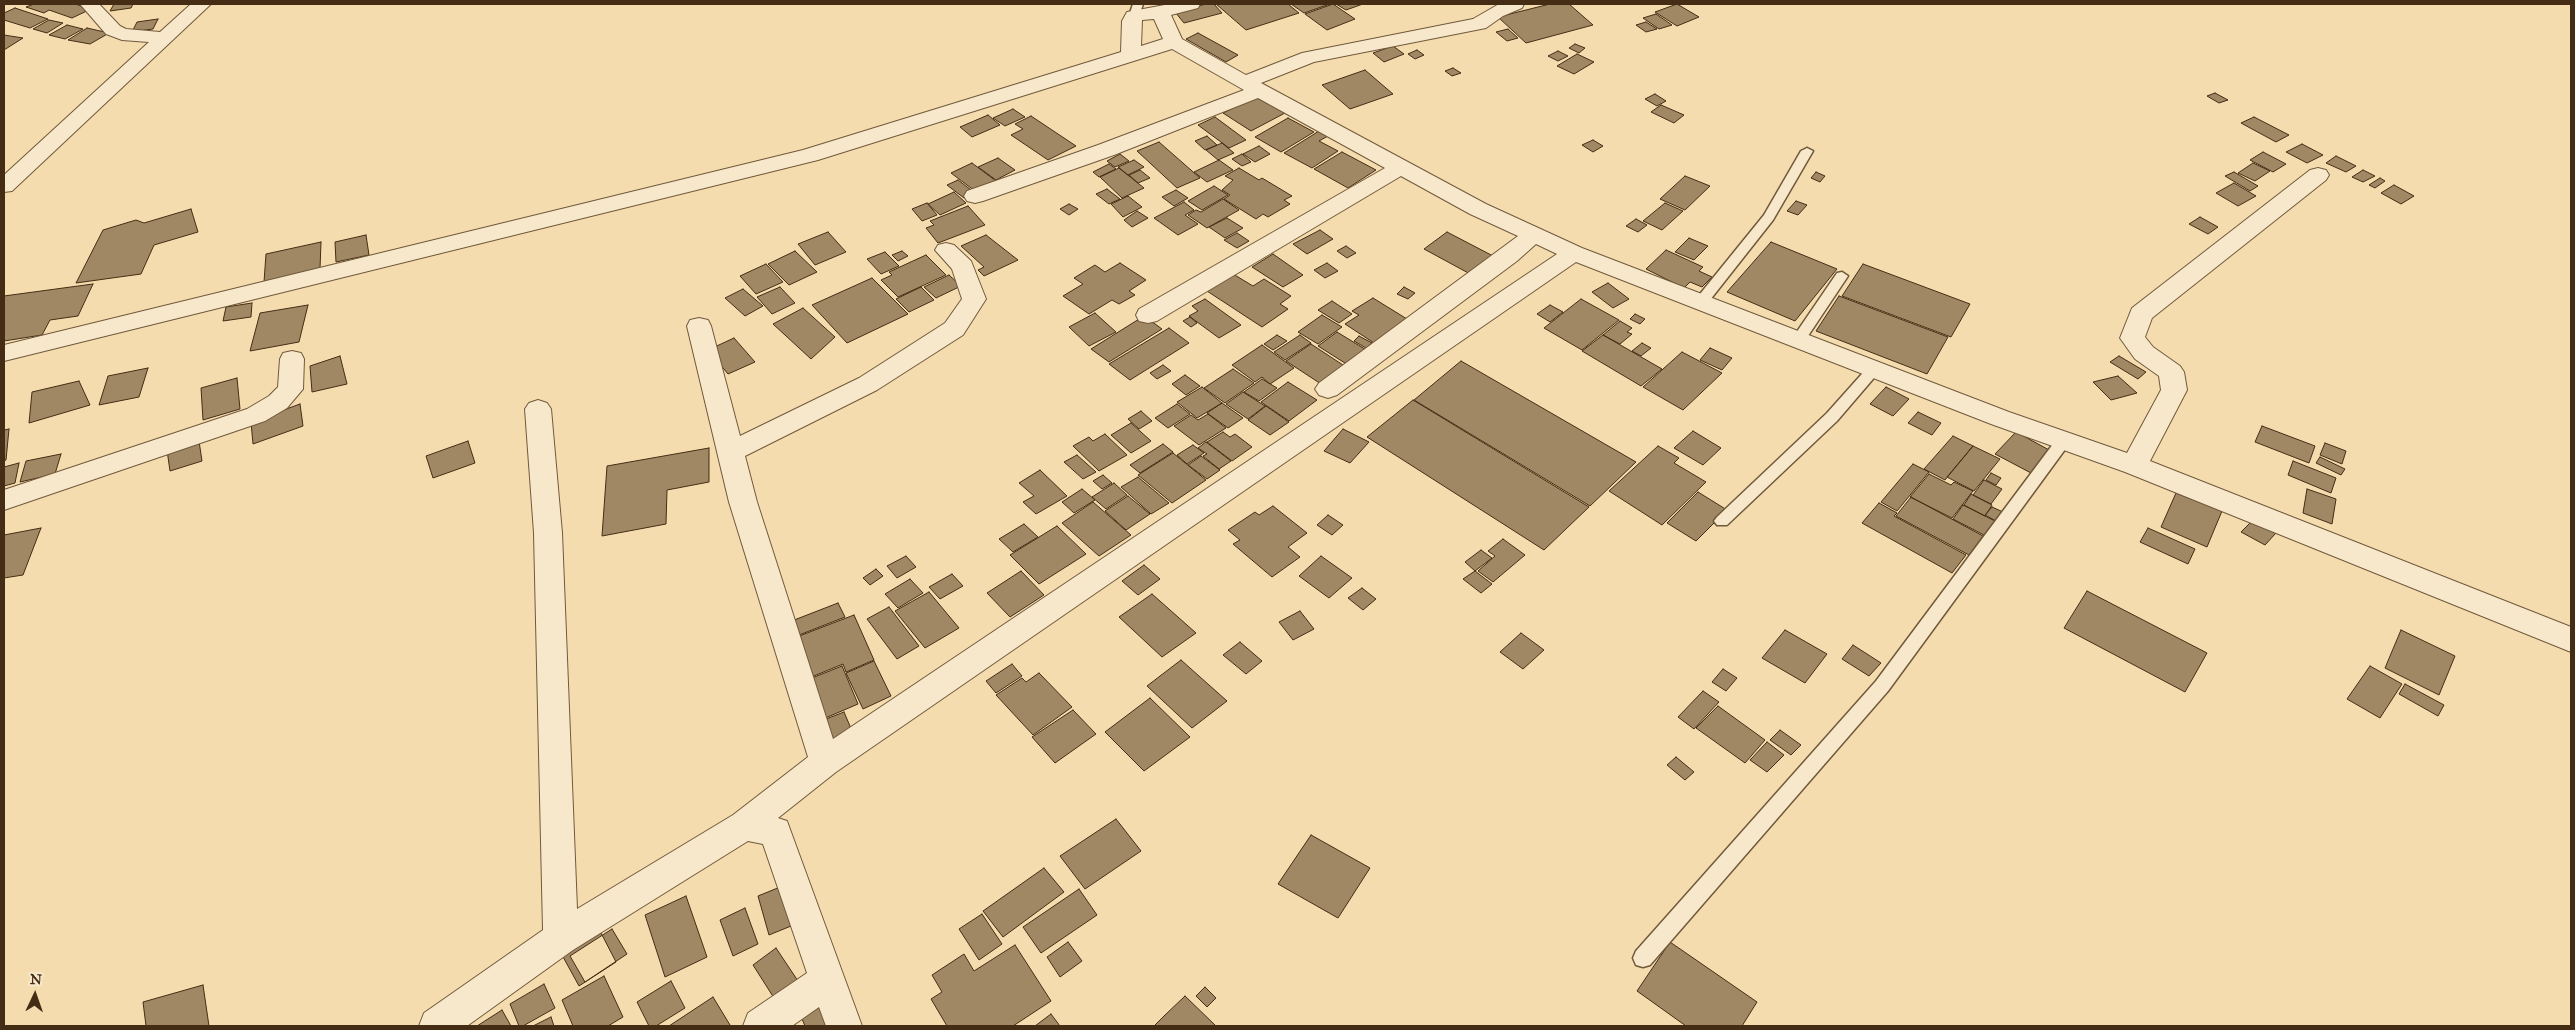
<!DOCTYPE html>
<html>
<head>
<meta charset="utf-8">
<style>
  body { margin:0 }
  #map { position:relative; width:2575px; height:1030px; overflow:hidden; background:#f5dcaf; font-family:"IM FELL Great Primer",serif }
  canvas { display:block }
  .frame { position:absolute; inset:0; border:5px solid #442d14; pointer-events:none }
  .north { position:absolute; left:10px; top:970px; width:50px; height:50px; -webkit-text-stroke:4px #f8e8cb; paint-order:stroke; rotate:3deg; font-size:14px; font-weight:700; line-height:20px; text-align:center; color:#442d14 }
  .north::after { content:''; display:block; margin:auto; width:18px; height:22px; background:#442d14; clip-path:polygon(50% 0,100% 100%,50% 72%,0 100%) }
</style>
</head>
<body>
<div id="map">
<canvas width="2575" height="1030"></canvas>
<div class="frame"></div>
<div class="north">N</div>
</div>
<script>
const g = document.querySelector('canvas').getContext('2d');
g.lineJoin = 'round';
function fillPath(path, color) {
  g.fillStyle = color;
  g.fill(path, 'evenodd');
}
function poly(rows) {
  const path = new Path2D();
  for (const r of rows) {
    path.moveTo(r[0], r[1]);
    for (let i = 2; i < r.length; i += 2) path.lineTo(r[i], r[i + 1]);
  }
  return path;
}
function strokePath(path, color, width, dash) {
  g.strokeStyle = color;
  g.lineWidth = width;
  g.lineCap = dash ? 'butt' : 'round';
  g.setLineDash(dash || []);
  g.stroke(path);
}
const building = poly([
  [34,4,75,4,91,9,72,18,49,10,44,13,26,7,34,4],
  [114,4,133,4,131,8,110,11,114,4],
  [1206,4,1214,4,1222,13,1184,23,1175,12,1206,4],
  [1216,4,1288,4,1299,13,1246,30,1216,4],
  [1291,4,1330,4,1304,13,1291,4],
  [1333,4,1355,19,1327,30,1305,14,1333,4],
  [1336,4,1363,4,1346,10,1336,4],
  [1550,4,1569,4,1593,25,1526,43,1498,17,1550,4],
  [1677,4,1699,17,1677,26,1655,12,1677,4],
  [15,8,48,19,30,28,4,20,4,13,15,8],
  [1656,14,1672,25,1659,29,1643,18,1656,14],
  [158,19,153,29,132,32,137,22,158,19],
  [49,20,63,23,47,33,33,29,49,20],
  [1646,22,1657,29,1646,32,1636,25,1646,22],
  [67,25,83,29,65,39,49,35,67,25],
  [87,28,109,33,90,44,68,40,87,28],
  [1508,29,1518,38,1507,41,1496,32,1508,29],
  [1198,33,1238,55,1226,62,1186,39,1198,33],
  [4,35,23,38,4,50,4,35],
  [1575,44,1585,48,1579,53,1569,48,1575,44],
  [1393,46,1404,54,1384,62,1373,53,1393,46],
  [1417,50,1424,55,1415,59,1408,54,1417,50],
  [1558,51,1568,56,1558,61,1548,56,1558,51],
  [1577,54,1594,62,1574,74,1557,66,1577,54],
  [1453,68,1461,73,1452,76,1445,71,1453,68],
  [1365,70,1393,94,1350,109,1322,85,1365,70],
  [2215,93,2228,100,2219,103,2207,96,2215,93],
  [1655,94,1666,101,1657,106,1645,99,1655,94],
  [1257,96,1285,113,1251,131,1223,113,1257,96],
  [1661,105,1684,115,1674,123,1651,112,1661,105],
  [1013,109,1025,117,1005,126,993,118,1013,109],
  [988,115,1000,125,972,137,960,127,988,115],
  [1031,116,1076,146,1048,160,1011,135,1023,129,1015,124,1031,116],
  [1215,117,1246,140,1229,148,1198,125,1215,117],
  [2254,117,2289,135,2276,142,2241,123,2254,117],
  [1288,118,1314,132,1281,152,1255,137,1288,118],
  [1319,131,1328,136,1319,141,1338,151,1312,168,1284,153,1319,131],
  [1207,136,1217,145,1205,150,1195,141,1207,136],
  [1593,140,1603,146,1593,152,1582,145,1593,140],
  [1159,142,1200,178,1177,188,1137,151,1159,142],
  [1222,143,1234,153,1218,160,1206,150,1222,143],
  [2302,144,2323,155,2307,163,2286,152,2302,144],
  [1259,146,1270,154,1255,162,1243,154,1259,146],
  [1342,152,1376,170,1348,188,1314,169,1342,152],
  [2263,152,2286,164,2273,172,2250,160,2263,152],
  [1120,154,1129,161,1115,167,1107,161,1120,154],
  [1242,154,1251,162,1242,166,1232,159,1242,154],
  [2336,156,2356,166,2346,172,2326,163,2336,156],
  [998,158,1015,170,996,180,978,167,998,158],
  [1134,160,1144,167,1128,175,1118,167,1134,160],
  [1219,160,1233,170,1207,182,1194,172,1219,160],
  [972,163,996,181,975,191,951,173,972,163],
  [2253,163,2270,171,2255,181,2238,173,2253,163],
  [1109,164,1116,169,1099,177,1093,172,1109,164],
  [1119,168,1144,188,1122,198,1100,177,1119,168],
  [1239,168,1259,180,1262,178,1292,196,1284,200,1290,204,1268,217,1263,214,1256,219,1224,199,1230,195,1222,190,1233,180,1225,176,1239,168],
  [1140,170,1150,178,1138,183,1129,175,1140,170],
  [2363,170,2375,176,2363,182,2352,177,2363,170],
  [1816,172,1825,176,1820,182,1811,178,1816,172],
  [2234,172,2258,186,2250,191,2225,176,2234,172],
  [1685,176,1710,186,1685,210,1660,199,1685,176],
  [2380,178,2385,181,2375,188,2369,185,2380,178],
  [958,180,975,193,964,198,947,185,958,180],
  [2234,183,2256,196,2238,206,2216,193,2234,183],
  [2394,185,2414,196,2401,204,2381,193,2394,185],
  [1214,186,1228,195,1202,210,1188,201,1214,186],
  [1107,189,1120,199,1109,204,1096,194,1107,189],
  [1176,190,1188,198,1174,206,1162,197,1176,190],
  [954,192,966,203,940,215,928,204,954,192],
  [1128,196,1142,207,1123,217,1111,204,1128,196],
  [1223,199,1239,210,1207,228,1188,215,1196,210,1201,212,1223,199],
  [1796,201,1807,205,1798,215,1787,211,1796,201],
  [1184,202,1194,210,1185,215,1198,224,1178,235,1154,218,1184,202],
  [927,203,937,215,922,221,912,209,927,203],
  [1665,203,1683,211,1662,230,1643,221,1665,203],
  [1069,204,1078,209,1069,215,1060,209,1069,204],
  [968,206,985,225,938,243,926,228,934,225,930,221,968,206],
  [191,209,198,232,154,245,141,274,76,283,103,230,136,220,144,223,191,209],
  [1137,211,1148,218,1132,227,1124,220,1137,211],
  [2200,217,2218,227,2208,234,2189,224,2200,217],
  [1227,218,1243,228,1225,238,1209,227,1227,218],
  [1636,219,1647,225,1638,232,1626,226,1636,219],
  [1320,230,1333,239,1307,254,1293,244,1320,230],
  [828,232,846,252,815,265,798,244,828,232],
  [1447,232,1495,257,1472,275,1424,249,1447,232],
  [1237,233,1249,241,1237,248,1224,240,1237,233],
  [366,235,369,255,336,262,335,242,366,235],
  [986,235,1018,260,984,276,978,270,984,267,961,246,986,235],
  [1689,238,1708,246,1694,260,1675,252,1689,238],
  [321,242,320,269,264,282,266,254,321,242],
  [1771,242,1837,269,1795,321,1727,292,1771,242],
  [1346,246,1356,253,1347,258,1337,251,1346,246],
  [1666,250,1703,267,1699,271,1712,277,1702,287,1690,282,1684,288,1646,269,1666,250],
  [795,251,817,272,789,285,768,264,795,251],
  [902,251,908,256,898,261,892,255,902,251],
  [885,252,899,266,881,274,867,259,885,252],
  [1273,254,1303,275,1283,287,1252,267,1273,254],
  [926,255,946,275,898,297,881,280,892,275,889,272,926,255],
  [1120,263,1146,280,1129,291,1135,295,1119,304,1112,300,1089,314,1063,296,1083,284,1074,278,1095,265,1105,272,1120,263],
  [1327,263,1338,271,1325,278,1314,270,1327,263],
  [766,264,783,282,756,294,740,276,766,264],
  [1863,264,1970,304,1951,337,1842,296,1863,264],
  [1233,274,1253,286,1264,279,1291,296,1280,304,1288,309,1262,327,1207,291,1233,274],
  [949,275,961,286,936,298,924,287,949,275],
  [872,278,908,314,847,343,812,305,872,278],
  [1608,283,1629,299,1613,308,1592,292,1608,283],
  [93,284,78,316,50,320,42,335,4,341,4,296,93,284],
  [780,287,795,303,772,314,757,297,780,287],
  [921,287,934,300,909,312,896,299,921,287],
  [1404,287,1415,293,1408,299,1397,294,1404,287],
  [743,289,763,306,745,316,725,298,743,289],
  [1839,296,1948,337,1927,374,1816,331,1839,296],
  [1373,298,1407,319,1374,343,1345,324,1359,315,1352,311,1373,298],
  [1205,299,1241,325,1219,338,1189,316,1198,311,1192,306,1205,299],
  [1581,299,1619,320,1582,350,1544,328,1581,299],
  [1332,301,1352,314,1339,323,1318,310,1332,301],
  [252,303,251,317,223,321,226,307,252,303],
  [308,305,299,342,250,351,260,313,308,305],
  [1550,305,1563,312,1550,322,1537,314,1550,305],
  [803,308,835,337,811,359,773,324,803,308],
  [1095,313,1116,332,1089,346,1069,327,1095,313],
  [1635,314,1645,319,1640,324,1630,319,1635,314],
  [1322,315,1342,327,1318,344,1298,332,1322,315],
  [1144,316,1162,329,1109,362,1091,349,1144,316],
  [1190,317,1197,323,1191,327,1183,321,1190,317],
  [1620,321,1632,328,1627,332,1632,334,1620,344,1603,335,1620,321],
  [1169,328,1189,343,1130,380,1109,364,1169,328],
  [1337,332,1368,351,1348,365,1318,346,1337,332],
  [1277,335,1287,341,1273,350,1264,344,1277,335],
  [1300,335,1311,343,1285,360,1274,352,1300,335],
  [1603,335,1662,369,1641,386,1582,351,1603,335],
  [1359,336,1372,343,1366,348,1354,341,1359,336],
  [734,338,755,362,728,374,708,350,734,338],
  [1642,343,1651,348,1641,356,1632,351,1642,343],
  [1311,344,1346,367,1321,384,1286,361,1311,344],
  [1262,345,1294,368,1270,384,1262,377,1255,382,1232,365,1262,345],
  [1710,348,1732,358,1722,370,1700,360,1710,348],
  [1682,352,1722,373,1683,410,1643,387,1682,352],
  [340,356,347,384,312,392,310,366,340,356],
  [2119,356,2146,372,2138,379,2110,362,2119,356],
  [1461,361,1636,462,1590,506,1414,400,1461,361],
  [1163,365,1171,371,1157,379,1150,373,1163,365],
  [148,368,139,397,99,405,108,376,148,368],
  [1233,369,1254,383,1225,403,1204,388,1233,369],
  [1185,375,1200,386,1186,395,1172,384,1185,375],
  [2118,376,2137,393,2111,400,2093,382,2118,376],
  [237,378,240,409,203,420,201,388,237,378],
  [1262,379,1277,388,1259,401,1244,392,1262,379],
  [79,381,90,405,29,423,32,392,79,381],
  [1288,382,1317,400,1289,421,1261,402,1288,382],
  [1202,387,1222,403,1197,418,1177,402,1202,387],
  [1886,387,1909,399,1893,416,1870,404,1886,387],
  [1243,392,1265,406,1248,419,1226,404,1243,392],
  [1413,400,1589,507,1544,550,1367,437,1413,400],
  [1222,403,1243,418,1228,428,1207,413,1222,403],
  [300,404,303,426,253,444,251,422,300,404],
  [1177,404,1190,414,1168,428,1155,418,1177,404],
  [1266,406,1289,422,1270,435,1248,420,1266,406],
  [1141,411,1152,421,1139,429,1128,419,1141,411],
  [1918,412,1941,423,1932,435,1908,423,1918,412],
  [1208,414,1226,428,1199,445,1174,426,1191,415,1198,420,1208,414],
  [1131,423,1151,441,1131,453,1111,435,1131,423],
  [2262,426,2315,446,2309,463,2255,442,2262,426],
  [9,429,6,460,4,461,4,430,9,429],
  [1343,429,1369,442,1350,463,1324,451,1343,429],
  [1693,431,1721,448,1703,465,1674,448,1693,431],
  [1223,432,1230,437,1235,434,1252,447,1232,461,1207,442,1223,432],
  [2016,432,2051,451,2031,473,1995,454,2016,432],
  [1105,434,1127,455,1099,471,1073,446,1089,437,1093,441,1105,434],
  [1953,436,1973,446,1945,480,1924,469,1953,436],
  [199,441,202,461,170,471,167,450,199,441],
  [468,441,475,463,433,478,426,456,468,441],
  [1206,442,1231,461,1219,469,1203,456,1207,454,1198,448,1206,442],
  [2325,443,2346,451,2342,464,2320,455,2325,443],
  [1163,444,1173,452,1140,473,1130,465,1163,444],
  [1193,445,1204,453,1187,464,1177,455,1193,445],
  [1658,446,1679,458,1674,463,1706,482,1662,525,1609,491,1658,446],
  [1973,446,2000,459,1974,491,1947,477,1973,446],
  [709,448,709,482,667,490,666,524,602,536,607,466,709,448],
  [1173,453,1206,480,1172,503,1138,475,1173,453],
  [61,454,55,474,20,482,26,461,61,454],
  [1077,455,1096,472,1083,479,1064,462,1077,455],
  [1201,456,1220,470,1207,479,1188,465,1201,456],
  [2320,457,2345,469,2341,475,2316,463,2320,457],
  [2293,461,2336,478,2331,493,2288,475,2293,461],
  [19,463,15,483,4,486,4,467,19,463],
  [1913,464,1929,472,1897,511,1881,502,1913,464],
  [1040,470,1067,496,1036,514,1023,502,1034,496,1019,483,1040,470],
  [1991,473,2001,478,1996,485,1986,480,1991,473],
  [1929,474,1951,485,1954,482,1973,491,1952,518,1910,497,1929,474],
  [1103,475,1112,483,1102,489,1093,481,1103,475],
  [1138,477,1169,503,1151,514,1121,487,1138,477],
  [1984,480,2002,489,1991,504,1973,495,1984,480],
  [1114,483,1127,495,1106,509,1092,497,1114,483],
  [1082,489,1095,500,1074,513,1062,502,1082,489],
  [2307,489,2336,499,2332,524,2303,513,2307,489],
  [1698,492,1727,510,1696,541,1667,523,1698,492],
  [2176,493,2222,511,2207,547,2161,527,2176,493],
  [1971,494,1992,505,1985,516,1964,505,1971,494],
  [1128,496,1150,514,1126,530,1105,511,1128,496],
  [1911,497,1983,536,1969,555,1896,516,1911,497],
  [1093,502,1131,535,1099,556,1062,523,1093,502],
  [1879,503,1897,513,1894,516,1966,555,1952,573,1862,523,1879,503],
  [1963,505,1995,521,1984,535,1953,519,1963,505],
  [1273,506,1307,533,1288,547,1300,557,1272,577,1233,544,1240,540,1228,530,1255,512,1259,515,1273,506],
  [1992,507,2003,512,1996,521,1985,515,1992,507],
  [1328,515,1343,525,1332,535,1317,525,1328,515],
  [2253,520,2276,533,2265,545,2241,532,2253,520],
  [1024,524,1038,537,1013,552,999,539,1024,524],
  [1057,526,1086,554,1039,584,1010,555,1057,526],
  [41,528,23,575,4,578,4,535,41,528],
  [2148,528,2195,549,2188,564,2140,542,2148,528],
  [1503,539,1525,555,1493,582,1478,571,1495,556,1488,551,1503,539],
  [1481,550,1492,558,1475,571,1465,562,1481,550],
  [906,556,916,567,897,578,887,566,906,556],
  [1321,556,1352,578,1329,598,1299,576,1321,556],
  [1144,565,1160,579,1138,595,1122,581,1144,565],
  [876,569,883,576,870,585,863,578,876,569],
  [1021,571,1044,595,1010,617,987,593,1021,571],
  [1475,571,1492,584,1481,593,1463,579,1475,571],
  [952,574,963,586,940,599,929,587,952,574],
  [910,579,923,593,898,608,885,594,910,579],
  [1362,588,1376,599,1363,610,1348,598,1362,588],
  [2087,591,2207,653,2185,692,2064,628,2087,591],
  [929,592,959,628,925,648,895,611,929,592],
  [1152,594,1196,633,1162,657,1119,617,1152,594],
  [838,603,845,617,794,637,789,622,838,603],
  [889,607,919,646,897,659,867,619,889,607],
  [1300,611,1314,629,1293,640,1279,622,1300,611],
  [854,615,874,660,846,672,843,664,809,678,794,638,854,615],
  [1785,630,1827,654,1805,683,1762,658,1785,630],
  [2401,630,2455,656,2439,695,2385,668,2401,630],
  [1521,633,1544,650,1523,669,1500,652,1521,633],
  [1240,642,1262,661,1246,674,1223,655,1240,642],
  [1853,645,1881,663,1869,676,1842,659,1853,645],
  [1181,660,1227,701,1192,728,1147,686,1181,660],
  [874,661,891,696,863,709,846,673,874,661],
  [1012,664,1022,676,996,693,986,681,1012,664],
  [842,666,858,704,823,719,807,680,842,666],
  [2370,666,2402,684,2380,718,2347,699,2370,666],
  [1723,669,1737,678,1726,691,1712,682,1723,669],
  [1039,673,1072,707,1033,735,996,695,1022,678,1026,682,1039,673],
  [2405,684,2444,705,2438,716,2399,694,2405,684],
  [1703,691,1719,702,1694,729,1678,717,1703,691],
  [1150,698,1190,737,1144,771,1105,732,1150,698],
  [1718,706,1765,740,1745,763,1696,728,1718,706],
  [1073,710,1096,734,1055,763,1032,737,1073,710],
  [844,712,855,738,832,748,821,721,844,712],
  [1780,730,1801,745,1791,755,1770,740,1780,730],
  [1767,742,1784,755,1767,772,1750,760,1767,742],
  [1676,757,1694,772,1685,780,1667,765,1676,757],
  [1116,819,1141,851,1085,889,1060,856,1116,819],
  [1311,835,1370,868,1338,918,1278,884,1311,835],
  [1044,868,1064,892,1003,937,983,911,1044,868],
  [785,885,796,924,769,935,758,896,785,885],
  [1079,889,1097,915,1041,953,1023,927,1079,889],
  [686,896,707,957,665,977,645,915,686,896],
  [745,908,758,944,733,956,720,920,745,908],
  [982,914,1002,944,979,960,959,929,982,914],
  [612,929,627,954,585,982,570,956,612,929],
  [600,931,616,962,579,986,562,955,600,931],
  [1068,942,1082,961,1060,977,1047,957,1068,942],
  [1670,942,1757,1002,1742,1026,1686,1026,1637,991,1670,942],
  [1015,945,1051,1001,1013,1026,947,1026,931,999,942,992,932,975,964,954,974,971,1015,945],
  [776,948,798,981,774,998,753,965,776,948],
  [604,976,623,1017,608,1026,573,1026,562,1000,604,976],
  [671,981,685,1008,656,1026,649,1026,637,1002,671,981],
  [544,984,555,1008,523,1026,519,1026,510,1004,544,984],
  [203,985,209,1026,146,1026,143,1002,203,985],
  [1205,987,1216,998,1207,1007,1196,996,1205,987],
  [1185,996,1216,1026,1154,1026,1164,1016,1185,996],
  [713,997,730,1025,728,1026,669,1026,713,997],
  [821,1003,830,1026,805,1026,800,1014,821,1003],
  [502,1010,511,1026,477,1026,502,1010],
  [1051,1014,1060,1026,1035,1026,1051,1014],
  [551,1017,554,1026,533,1026,551,1017]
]);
const lane = poly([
  [1133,4,1143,4,1139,16,1134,19,1129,16,1133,4],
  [1807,148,1813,151,1773,220,1706,305,1696,305,1694,302,1696,299,1764,215,1801,151,1807,148],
  [1842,272,1848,276,1804,342,1794,342,1792,339,1794,336,1837,273,1842,272],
  [1874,364,1879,366,1881,369,1879,372,1837,421,1727,525,1717,525,1714,521,1717,517,1827,413,1869,366,1874,364],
  [2064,435,2071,440,2069,444,1888,691,1650,965,1643,967,1636,965,1633,958,1636,951,1876,681,2059,436,2064,435]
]);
const street = poly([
  [80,4,99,4,120,26,126,29,160,32,191,4,211,4,12,191,4,192,4,175,149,42,122,40,106,34,80,4],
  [1170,4,1200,4,1198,8,1171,15,1182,39,1246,75,1302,53,1473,19,1499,4,1524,4,1522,8,1503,16,1486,28,1314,62,1261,83,1486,204,1582,248,2009,412,2127,453,2161,390,2159,376,2135,359,2120,338,2132,308,2310,170,2318,168,2326,170,2329,175,2326,180,2152,318,2145,337,2153,347,2180,366,2184,372,2187,390,2150,461,2571,627,2571,652,2125,472,1991,424,1576,262,836,772,778,818,787,821,791,832,862,1026,826,1026,819,1007,792,1026,743,1026,748,1013,807,973,763,844,748,841,573,950,467,1026,419,1026,424,1013,543,930,534,533,525,409,529,403,538,400,547,403,551,409,562,533,577,909,733,815,808,757,729,502,687,326,690,320,699,318,708,320,711,326,740,436,859,378,945,323,962,299,952,269,935,250,938,245,946,243,954,245,971,261,986,299,963,335,877,390,745,456,757,502,833,739,1557,254,1536,244,1517,261,1337,395,1328,398,1319,395,1315,389,1319,383,1518,236,1470,214,1401,176,1157,321,1148,323,1139,321,1136,315,1139,309,1385,168,1258,98,1114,155,983,201,975,203,967,201,964,196,967,191,1098,145,1244,90,1172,49,818,160,4,361,4,345,803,150,1121,52,1122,21,1127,12,1170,4],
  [1154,19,1163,39,1141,46,1142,20,1154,19],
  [292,351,301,353,304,359,303,389,287,408,265,421,4,510,4,490,247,409,269,396,278,387,280,359,283,353,292,351]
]);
fillPath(building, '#a08865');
strokePath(building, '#442d14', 1);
strokePath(lane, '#70593b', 3);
strokePath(street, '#70593b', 2);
fillPath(lane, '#f8e8cb');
fillPath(street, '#f8e8cb');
</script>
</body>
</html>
